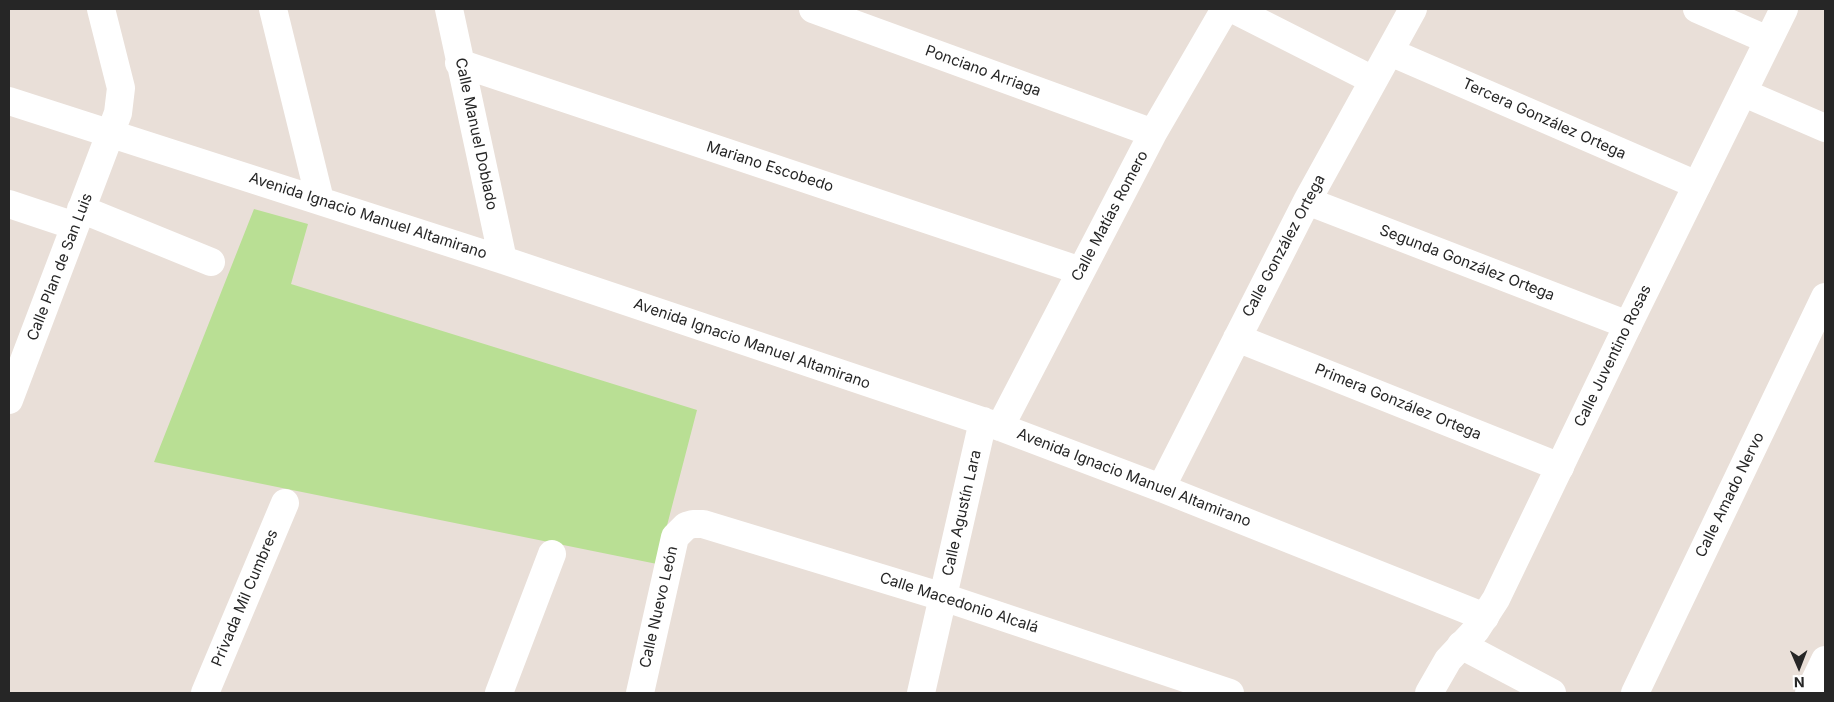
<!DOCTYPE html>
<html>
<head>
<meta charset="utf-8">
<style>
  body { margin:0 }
  #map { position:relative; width:1834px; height:702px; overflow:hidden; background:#e9dfd8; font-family:Inter,sans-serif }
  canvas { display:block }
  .frame { position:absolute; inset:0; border:10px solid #262626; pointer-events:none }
  .north { position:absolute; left:1774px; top:642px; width:50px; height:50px; -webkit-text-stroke:4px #fff; paint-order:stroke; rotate:179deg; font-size:14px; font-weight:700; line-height:20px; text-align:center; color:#262626 }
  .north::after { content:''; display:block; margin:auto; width:18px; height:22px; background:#262626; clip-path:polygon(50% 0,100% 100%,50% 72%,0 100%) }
</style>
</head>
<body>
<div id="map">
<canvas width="1834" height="702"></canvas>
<div class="frame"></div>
<div class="north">N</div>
</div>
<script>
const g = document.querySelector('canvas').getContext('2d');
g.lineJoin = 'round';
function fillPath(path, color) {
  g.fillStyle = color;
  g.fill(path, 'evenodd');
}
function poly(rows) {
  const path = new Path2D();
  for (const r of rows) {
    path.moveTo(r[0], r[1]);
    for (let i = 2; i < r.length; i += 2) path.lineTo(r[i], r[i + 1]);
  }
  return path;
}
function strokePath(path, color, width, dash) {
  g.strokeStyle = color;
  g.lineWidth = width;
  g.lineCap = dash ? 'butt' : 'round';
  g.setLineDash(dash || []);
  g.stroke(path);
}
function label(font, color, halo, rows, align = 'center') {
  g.font = font + ' Inter,sans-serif';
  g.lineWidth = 5;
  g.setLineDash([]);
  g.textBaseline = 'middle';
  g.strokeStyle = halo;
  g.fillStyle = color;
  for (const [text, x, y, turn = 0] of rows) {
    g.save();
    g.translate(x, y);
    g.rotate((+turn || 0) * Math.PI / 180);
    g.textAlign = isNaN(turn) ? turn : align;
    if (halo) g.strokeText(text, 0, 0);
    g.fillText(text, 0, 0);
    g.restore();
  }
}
const green = poly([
  [254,209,308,224,291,284,697,410,657,564,154,462]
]);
const minor = poly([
  [273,9,320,200],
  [449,9,503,260],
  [813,9,1153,133],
  [1233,9,1373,80],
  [1697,9,1768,40],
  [1390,52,1697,185],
  [459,63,1081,271],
  [1744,93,1825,128],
  [9,101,503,260,1000,427,1161,488,1485,617],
  [1307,201,1628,325],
  [9,204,75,226],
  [81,209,211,262],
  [1237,338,1560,467],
  [9,400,118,113,121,88,101,9],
  [1000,427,1153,133,1225,9],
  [1161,488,1307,201,1413,9],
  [1461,645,1552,693],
  [205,693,285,503],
  [499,693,552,554],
  [640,693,675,537,686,526,693,524,703,524,943,597,1230,693],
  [921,693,983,421],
  [1635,693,1825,297],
  [1809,693,1825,660]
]);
const tertiary = poly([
  [1429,693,1448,660,1476,630,1496,599,1628,325,1784,9]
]);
const streetNames = [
  ["Ponciano Arriaga",983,71,20],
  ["Tercera González Ortega",1544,119,24],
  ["Calle Manuel Doblado",476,134,78],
  ["Mariano Escobedo",770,167,18],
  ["Avenida Ignacio Manuel Altamirano",368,216,18],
  ["Calle Matías Romero",1110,216,-62],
  ["Calle González Ortega",1284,246,-62],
  ["Segunda González Ortega",1467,263,21],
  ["Calle Plan de San Luis",60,267,-69],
  ["Avenida Ignacio Manuel Altamirano",752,344,19],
  ["Calle Juventino Rosas",1613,356,-64],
  ["Primera González Ortega",1398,402,22],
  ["Avenida Ignacio Manuel Altamirano",1134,478,21],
  ["Calle Amado Nervo",1730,495,-64],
  ["Calle Agustín Lara",962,513,-77],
  ["Privada Mil Cumbres",245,598,-67],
  ["Calle Macedonio Alcalá",959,603,18],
  ["Calle Nuevo León",659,607,-77]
];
fillPath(green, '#b9df94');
strokePath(minor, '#fff', 28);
strokePath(tertiary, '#fff', 28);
label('15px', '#262626', '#fff', streetNames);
</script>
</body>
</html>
